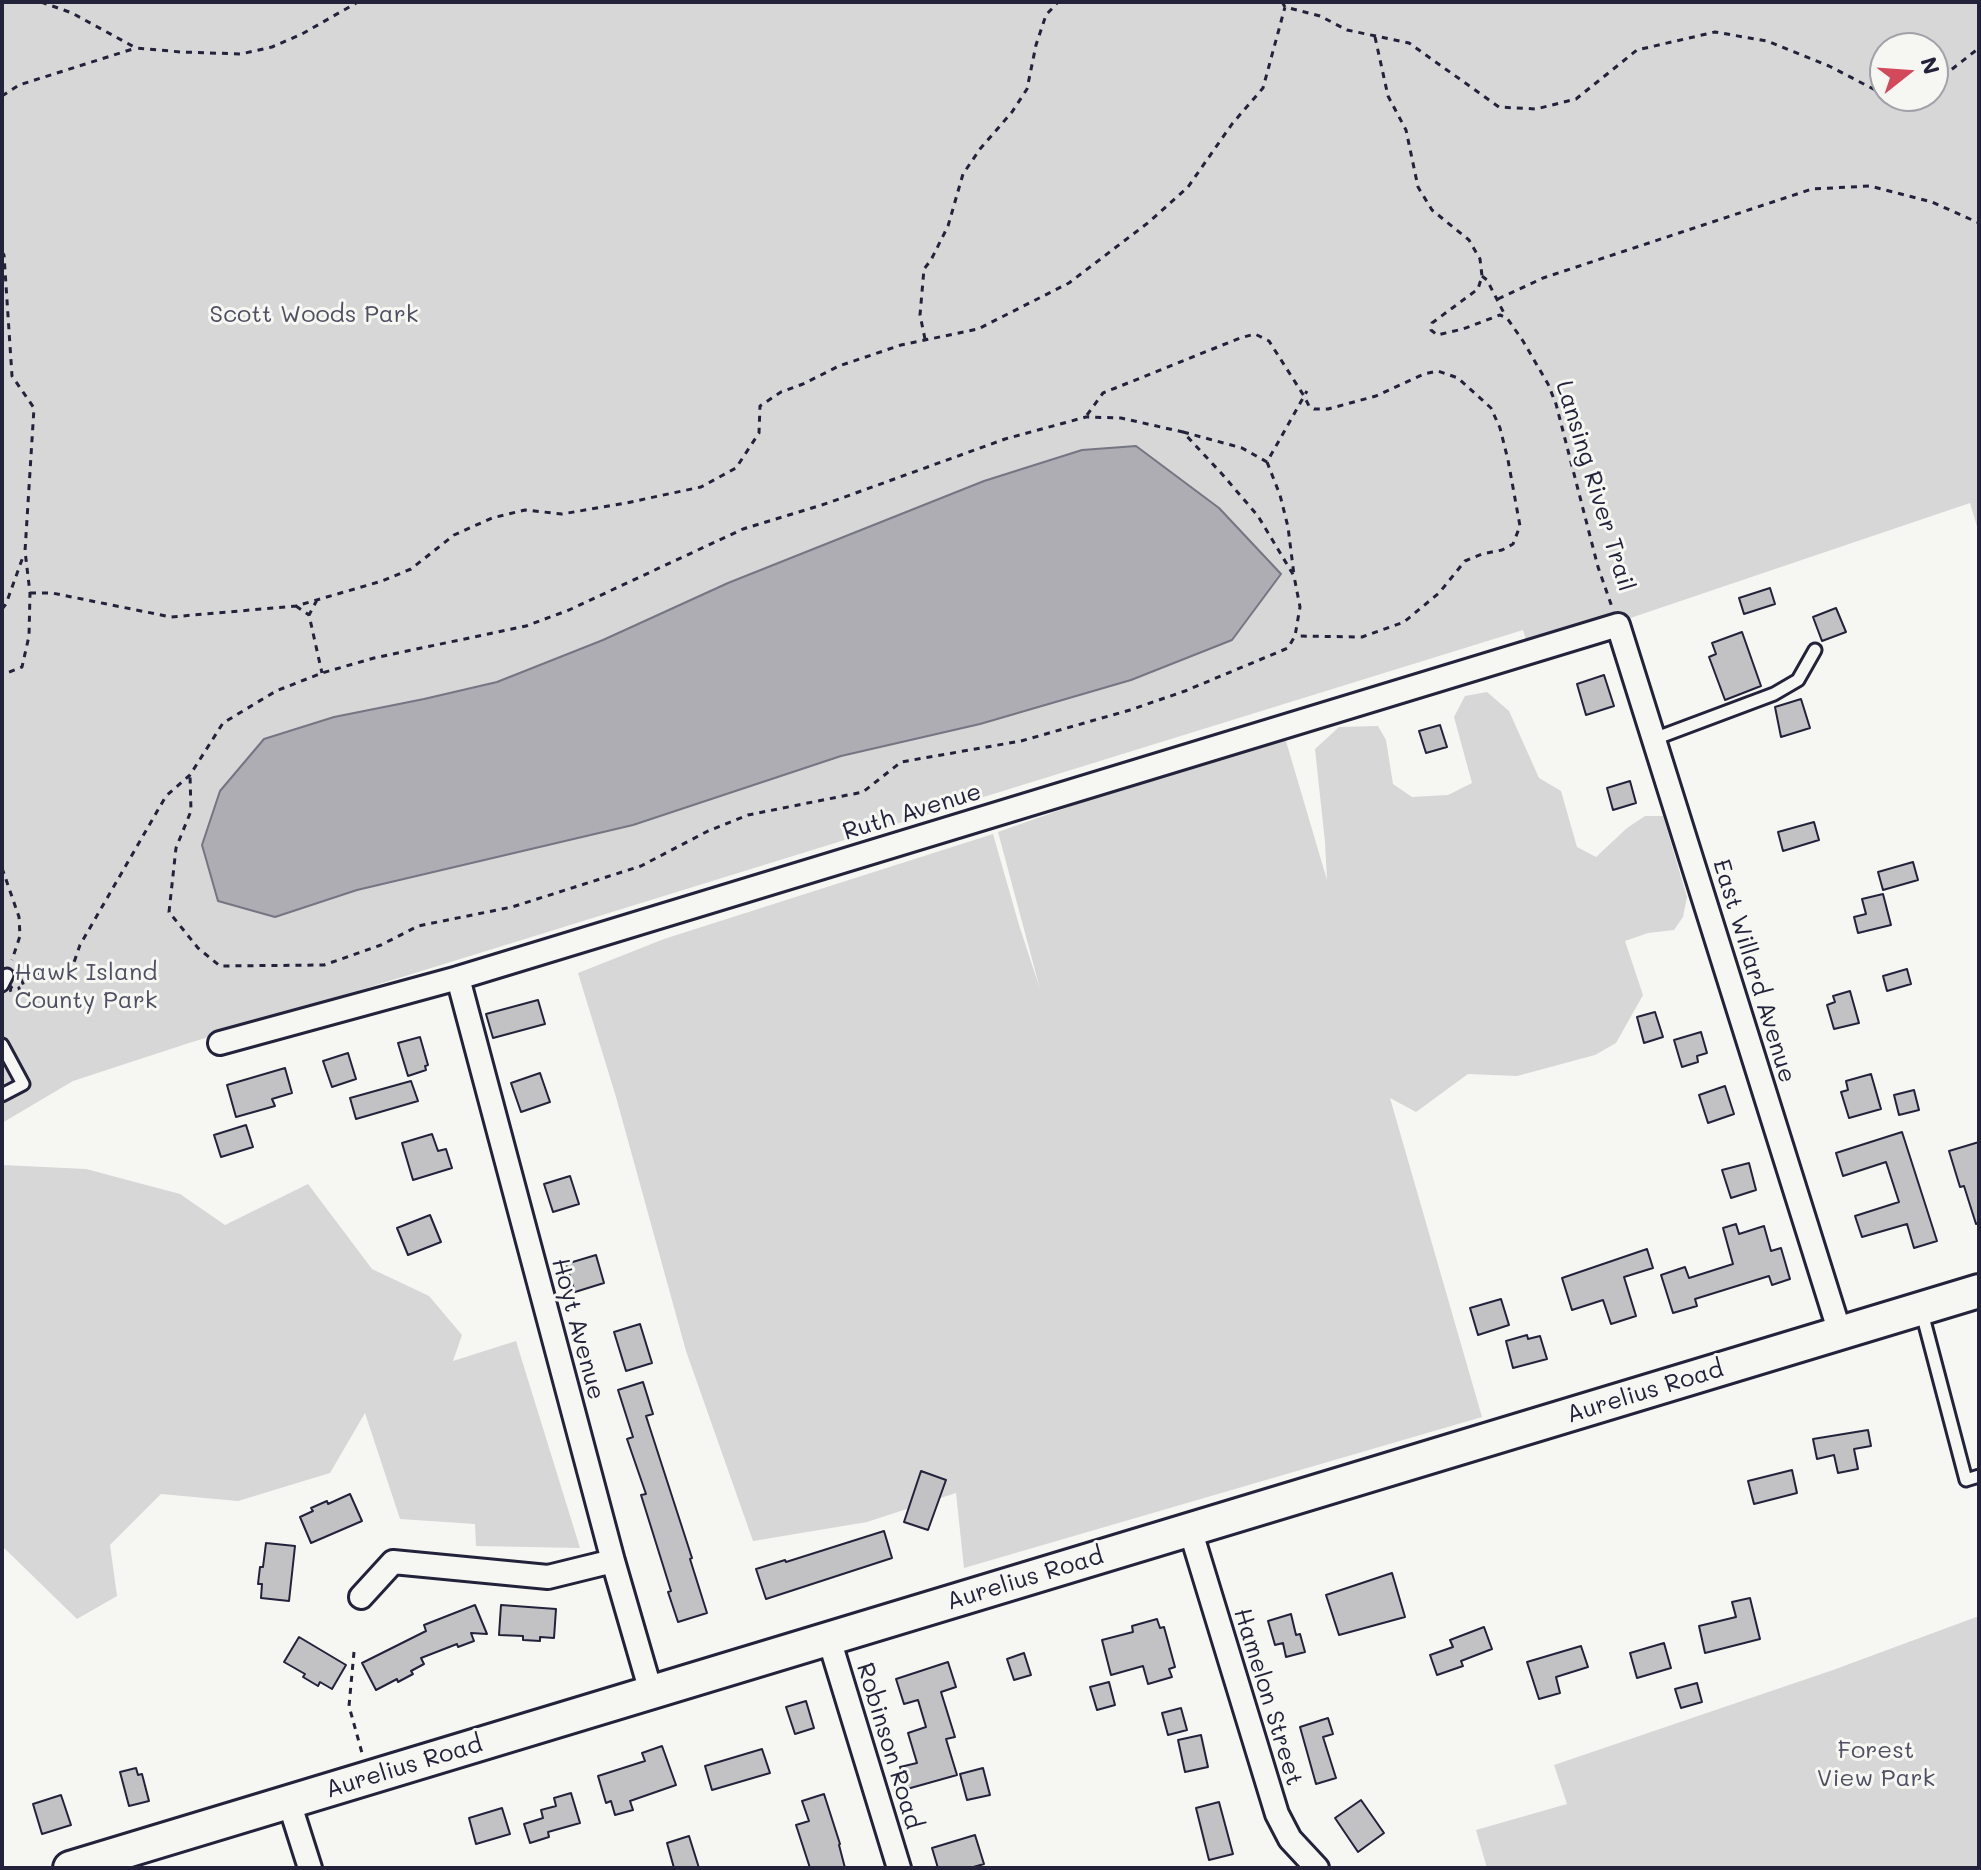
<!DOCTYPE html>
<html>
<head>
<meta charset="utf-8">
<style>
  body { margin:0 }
  #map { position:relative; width:1981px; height:1870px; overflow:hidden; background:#f6f6f2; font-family:Mali,sans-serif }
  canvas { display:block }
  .frame { position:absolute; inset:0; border:4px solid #22223b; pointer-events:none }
  .north { position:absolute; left:1869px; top:32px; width:80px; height:80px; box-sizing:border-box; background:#f6f6f2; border:2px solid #a1a1a9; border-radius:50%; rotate:73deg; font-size:22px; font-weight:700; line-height:32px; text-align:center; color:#22223b }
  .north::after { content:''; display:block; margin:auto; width:28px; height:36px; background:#d1495b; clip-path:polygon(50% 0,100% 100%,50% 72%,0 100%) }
</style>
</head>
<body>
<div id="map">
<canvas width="1981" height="1870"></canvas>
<div class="frame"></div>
<div class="north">N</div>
</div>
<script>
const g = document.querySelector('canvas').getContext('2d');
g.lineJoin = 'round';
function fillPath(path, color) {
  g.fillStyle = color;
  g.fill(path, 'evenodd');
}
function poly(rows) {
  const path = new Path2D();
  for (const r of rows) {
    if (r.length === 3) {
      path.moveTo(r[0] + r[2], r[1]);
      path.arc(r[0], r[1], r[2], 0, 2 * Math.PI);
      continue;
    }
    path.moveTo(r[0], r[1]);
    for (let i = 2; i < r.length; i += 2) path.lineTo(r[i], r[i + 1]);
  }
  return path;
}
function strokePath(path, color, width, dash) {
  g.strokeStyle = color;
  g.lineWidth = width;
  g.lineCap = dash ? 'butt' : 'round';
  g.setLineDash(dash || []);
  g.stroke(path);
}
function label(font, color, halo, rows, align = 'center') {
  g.font = font + ' Mali,sans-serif';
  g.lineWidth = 6;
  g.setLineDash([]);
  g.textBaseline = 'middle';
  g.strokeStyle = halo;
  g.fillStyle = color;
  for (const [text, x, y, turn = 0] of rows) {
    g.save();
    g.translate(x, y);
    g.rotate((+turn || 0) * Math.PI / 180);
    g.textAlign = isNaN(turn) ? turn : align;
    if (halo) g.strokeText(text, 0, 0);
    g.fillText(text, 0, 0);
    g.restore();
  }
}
const green = poly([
  [2,2,1979,2,1979,533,1970,503,1530,652,1523,630,189,1043,73,1081,2,1123],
  [1885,48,1933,48,1933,96,1885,96],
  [1487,692,1509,711,1539,778,1561,791,1577,847,1596,857,1627,828,1645,816,1663,816,1687,897,1683,917,1674,930,1648,933,1625,941,1643,995,1616,1043,1595,1055,1517,1076,1468,1074,1416,1112,1390,1098,1482,1417,964,1568,956,1493,867,1522,753,1541,686,1351,616,1097,578,973,664,939,993,834,1019,925,1040,989,998,832,1283,731,1327,880,1325,842,1315,749,1339,727,1378,726,1386,740,1393,784,1412,797,1448,795,1472,783,1454,717,1465,696],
  [2,1165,86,1169,180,1194,225,1225,308,1184,372,1269,429,1296,462,1335,453,1361,516,1341,580,1548,476,1546,475,1524,400,1519,365,1413,330,1473,238,1501,161,1494,110,1545,117,1596,77,1619,2,1546],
  [1979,1616,1979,1868,1487,1868,1476,1830,1567,1804,1554,1765,1833,1670]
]);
const water = poly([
  [1136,446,1219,508,1281,574,1232,640,1131,680,980,724,841,756,633,825,357,890,275,917,218,901,202,845,220,791,264,739,334,717,424,699,497,682,603,640,728,583,984,481,1082,450,1136,446]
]);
const building = poly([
  [1770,588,1775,604,1744,614,1739,598,1770,588],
  [1836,608,1846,632,1822,641,1813,617,1836,608],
  [1742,632,1761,686,1725,700,1709,657,1716,654,1712,643,1742,632],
  [1604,675,1614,706,1586,715,1577,684,1604,675],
  [1801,699,1810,728,1781,737,1775,707,1801,699],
  [1440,725,1447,747,1426,753,1419,731,1440,725],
  [1630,781,1636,803,1613,810,1607,788,1630,781],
  [1814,822,1819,840,1783,851,1778,832,1814,822],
  [1913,862,1918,880,1883,890,1878,872,1913,862],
  [1883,894,1891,925,1858,933,1854,917,1866,914,1862,899,1883,894],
  [1907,969,1911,984,1887,991,1883,976,1907,969],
  [1850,991,1859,1023,1834,1029,1827,1005,1835,1002,1833,996,1850,991],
  [538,1000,545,1024,493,1038,486,1014,538,1000],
  [1655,1012,1663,1037,1644,1043,1637,1017,1655,1012],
  [1701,1032,1707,1053,1697,1056,1698,1062,1682,1067,1674,1040,1701,1032],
  [420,1037,428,1065,425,1066,426,1070,408,1076,398,1043,420,1037],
  [348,1053,356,1079,332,1087,323,1061,348,1053],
  [285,1068,292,1093,272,1099,275,1106,236,1117,227,1085,285,1068],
  [540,1073,550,1102,521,1112,511,1083,540,1073],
  [1871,1074,1881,1109,1849,1118,1841,1092,1848,1090,1846,1081,1871,1074],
  [411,1081,418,1101,356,1119,350,1098,411,1081],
  [1725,1086,1734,1114,1708,1123,1699,1095,1725,1086],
  [1914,1090,1919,1110,1899,1115,1894,1095,1914,1090],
  [246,1125,253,1147,221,1157,214,1135,246,1125],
  [1902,1132,1937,1241,1914,1248,1907,1224,1862,1237,1855,1216,1899,1202,1886,1162,1843,1176,1836,1153,1902,1132],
  [432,1134,438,1151,446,1149,452,1168,413,1180,402,1143,432,1134],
  [1979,1142,1979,1223,1976,1224,1964,1186,1960,1187,1949,1151,1979,1142],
  [1749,1163,1756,1190,1731,1198,1722,1170,1749,1163],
  [570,1176,579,1204,553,1212,544,1184,570,1176],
  [430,1215,441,1242,408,1255,397,1228,430,1215],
  [1736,1224,1739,1234,1764,1226,1771,1251,1781,1248,1790,1279,1772,1285,1769,1276,1695,1299,1697,1306,1673,1313,1661,1275,1685,1267,1689,1278,1733,1264,1723,1228,1736,1224],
  [1647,1249,1653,1268,1624,1277,1636,1316,1611,1324,1603,1300,1572,1310,1562,1278,1647,1249],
  [596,1255,604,1283,575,1292,566,1264,596,1255],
  [1501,1299,1509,1325,1478,1335,1470,1308,1501,1299],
  [640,1324,652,1363,626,1371,614,1332,640,1324],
  [1527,1335,1528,1339,1540,1336,1547,1359,1513,1368,1506,1341,1527,1335],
  [643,1382,653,1414,646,1416,692,1558,690,1559,707,1613,678,1622,668,1592,671,1591,641,1495,646,1494,627,1439,633,1437,618,1390,643,1382],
  [1868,1430,1871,1446,1854,1449,1858,1469,1838,1473,1834,1455,1817,1459,1813,1439,1868,1430],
  [1792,1470,1797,1493,1754,1504,1748,1481,1792,1470],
  [921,1471,946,1480,928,1530,904,1522,921,1471],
  [350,1494,362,1521,311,1543,300,1517,313,1511,311,1508,327,1501,328,1504,350,1494],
  [884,1531,892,1558,766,1599,756,1569,785,1560,786,1562,884,1531],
  [266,1543,295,1546,289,1601,261,1598,262,1584,258,1584,260,1567,263,1567,266,1543],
  [1392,1573,1405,1617,1339,1635,1326,1595,1392,1573],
  [1750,1598,1760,1639,1705,1653,1699,1626,1736,1617,1732,1602,1750,1598],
  [475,1605,487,1634,471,1633,474,1641,458,1647,457,1644,421,1658,424,1664,411,1671,413,1674,398,1682,397,1679,376,1690,362,1663,426,1631,424,1625,475,1605],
  [501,1605,556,1609,554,1638,540,1637,540,1641,523,1640,523,1636,499,1635,501,1605],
  [1291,1614,1296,1635,1300,1634,1305,1652,1286,1657,1283,1643,1275,1645,1268,1621,1291,1614],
  [1157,1619,1160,1628,1164,1627,1175,1667,1169,1669,1172,1677,1148,1684,1143,1666,1111,1675,1102,1640,1133,1632,1132,1626,1157,1619],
  [1484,1627,1492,1649,1461,1661,1463,1666,1437,1675,1430,1655,1453,1647,1450,1640,1484,1627],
  [299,1637,346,1665,332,1689,320,1682,318,1686,303,1677,305,1674,284,1662,299,1637],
  [1664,1643,1671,1668,1637,1678,1630,1653,1664,1643],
  [1581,1646,1588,1667,1556,1677,1560,1693,1539,1699,1527,1662,1581,1646],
  [1024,1653,1031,1675,1014,1680,1007,1659,1024,1653],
  [948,1662,956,1687,941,1692,955,1737,946,1739,957,1775,907,1789,900,1767,917,1763,908,1733,926,1727,918,1700,904,1704,896,1679,948,1662],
  [1109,1682,1115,1705,1097,1710,1090,1687,1109,1682],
  [1697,1683,1702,1702,1681,1708,1675,1689,1697,1683],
  [806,1701,814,1728,795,1734,786,1707,806,1701],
  [1181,1708,1187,1730,1168,1735,1162,1713,1181,1708],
  [1328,1718,1333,1734,1323,1737,1336,1778,1316,1784,1300,1727,1328,1718],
  [1201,1735,1208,1767,1185,1772,1178,1740,1201,1735],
  [662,1746,676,1785,630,1801,633,1810,615,1815,611,1801,606,1803,598,1776,645,1761,642,1753,662,1746],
  [762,1749,770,1773,712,1790,705,1766,762,1749],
  [136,1768,138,1775,142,1774,149,1801,129,1806,120,1772,136,1768],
  [983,1768,990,1795,967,1800,960,1774,983,1768],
  [571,1793,580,1823,548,1832,549,1837,530,1843,524,1824,543,1818,541,1810,556,1806,554,1798,571,1793],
  [824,1794,840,1844,839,1845,845,1868,810,1868,796,1825,809,1821,802,1801,824,1794],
  [61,1795,71,1825,42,1834,33,1804,61,1795],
  [1361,1800,1384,1833,1358,1852,1335,1818,1361,1800],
  [1219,1802,1233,1854,1209,1860,1196,1808,1219,1802],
  [502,1808,510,1834,476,1844,469,1818,502,1808],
  [975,1835,984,1864,970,1868,938,1868,932,1848,975,1835],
  [689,1836,699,1868,674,1868,667,1843,689,1836]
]);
const path = poly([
  [41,2,72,13,136,48,181,52,241,54,272,47,302,34,358,2],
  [1282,2,1285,7,1320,16,1347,30,1409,43,1499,107,1536,109,1576,99,1637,50,1715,32,1767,41,1829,66,1885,95],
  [1375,37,1388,96,1406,130,1418,187,1432,210,1469,240,1480,259,1482,276,1478,289,1432,323,1431,330,1437,335,1463,329,1500,315,1507,318,1523,341,1548,384,1556,404,1598,567,1612,607],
  [1933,84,1979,48],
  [2,96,19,85,136,48],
  [1886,96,1894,100,1904,96],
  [2,252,4,255,12,376,34,408,25,551,30,593,29,636,22,667,2,675],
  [1482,276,1487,280,1506,317],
  [1498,299,1543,278,1812,189,1870,186,1932,202,1979,223],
  [925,339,920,315,924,269,931,260,948,226,963,174,980,149,1012,112,1027,89,1036,45,1046,15,1058,2],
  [1087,415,1103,393,1240,338,1255,334,1269,341,1304,396,1309,406,1314,409,1328,409,1376,396,1424,374,1438,371,1458,378,1491,408,1500,428,1508,460,1520,526,1513,544,1502,550,1482,554,1465,561,1439,593,1404,622,1362,637,1295,636],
  [1183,432,1242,448,1267,462,1307,391],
  [1267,462,1280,495,1288,527,1294,575],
  [30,593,52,593,171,617,296,606,382,581,411,569,454,535,492,518,525,510,562,514,626,503,701,487,736,468,759,433,760,406,781,392,803,384,839,366,901,345,978,329,1069,283,1149,222,1188,187,1232,124,1263,88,1285,7],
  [317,600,309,615,322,673],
  [296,606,309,615],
  [2,609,6,604,24,554],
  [2,868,19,917,20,936,12,960],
  [21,975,71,971,80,945,166,796,190,775,223,723,276,691,322,673,374,658,526,626,569,610,743,529,828,503,1005,439,1086,417,1121,418,1183,432,1222,474,1258,516,1294,576,1300,607,1295,636,1288,648,1185,691,1130,710,1021,741,901,762,863,792,748,815,708,831,641,866,512,907,418,926,381,945,324,965,220,966,198,948,169,912,176,848,191,811,190,775],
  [21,979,32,1004],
  [15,990,4.5],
  [354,1652,349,1706,362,1753]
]);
const lane = poly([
  [1654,739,1774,694,1798,680,1815,650],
  [2,985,7,975],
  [2,1045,23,1084,2,1095],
  [1922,1313,1966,1480,1979,1476]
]);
const street = poly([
  [458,978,613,1561,651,1692],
  [220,1043,458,978,1618,625,1840,1333],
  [1190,1529,1277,1814,1290,1839,1317,1868],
  [361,1597,393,1562,548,1577,613,1561],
  [829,1639,899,1868],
  [289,1802,310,1868]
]);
const secondary = poly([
  [70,1868,1979,1291]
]);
const parkNames = [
  ["Scott Woods Park",314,315],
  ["Hawk Island",86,973],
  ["County Park",86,1001],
  ["Forest",1876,1751],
  ["View Park",1876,1779]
];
const streetNames = [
  ["Lansing River Trail",1595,486,73],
  ["Ruth Avenue",912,812,-17],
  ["East Willard Avenue",1754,971,73],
  ["Hoyt Avenue",578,1329,75],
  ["Aurelius Road",1645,1392,-17],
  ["Aurelius Road",1025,1579,-17],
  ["Hamelon Street",1268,1697,73],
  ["Robinson Road",889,1746,73],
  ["Aurelius Road",404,1767,-17]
];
fillPath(green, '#d7d7d7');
fillPath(water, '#adadb3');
strokePath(water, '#757583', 2);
fillPath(building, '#c2c2c4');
strokePath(building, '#22223b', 2);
strokePath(lane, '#22223b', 17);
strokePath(street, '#22223b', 28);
strokePath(secondary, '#22223b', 38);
strokePath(path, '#22223b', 3, [6, 6]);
strokePath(lane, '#f6f6f2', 11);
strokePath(street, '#f6f6f2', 22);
strokePath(secondary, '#f6f6f2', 32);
label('24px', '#4f4f62', '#f6f6f2', parkNames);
label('24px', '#22223b', '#f6f6f2', streetNames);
</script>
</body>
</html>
